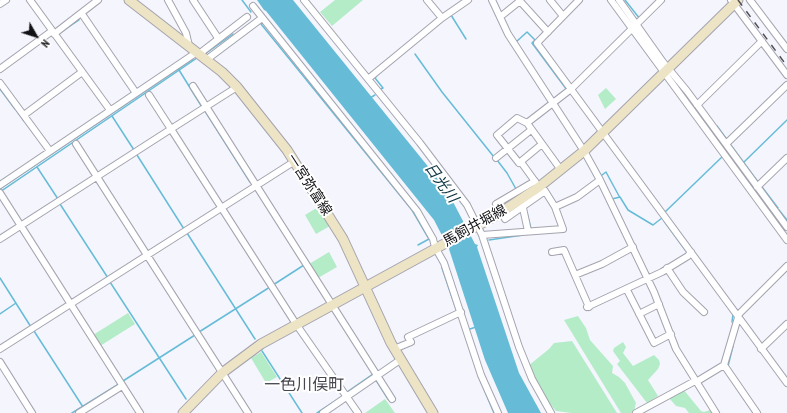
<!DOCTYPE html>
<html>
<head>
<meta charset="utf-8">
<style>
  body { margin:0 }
  #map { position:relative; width:787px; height:413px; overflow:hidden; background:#f5f5fe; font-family:"PT Sans Narrow",sans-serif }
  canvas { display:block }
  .north { position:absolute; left:16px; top:16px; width:40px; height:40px; -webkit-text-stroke:3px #fff; paint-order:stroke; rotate:129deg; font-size:11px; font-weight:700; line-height:16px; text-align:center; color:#121216 }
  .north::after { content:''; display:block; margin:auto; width:14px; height:18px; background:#121216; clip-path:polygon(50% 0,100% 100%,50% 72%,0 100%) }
</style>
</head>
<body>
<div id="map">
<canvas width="787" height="413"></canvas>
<div class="north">N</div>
</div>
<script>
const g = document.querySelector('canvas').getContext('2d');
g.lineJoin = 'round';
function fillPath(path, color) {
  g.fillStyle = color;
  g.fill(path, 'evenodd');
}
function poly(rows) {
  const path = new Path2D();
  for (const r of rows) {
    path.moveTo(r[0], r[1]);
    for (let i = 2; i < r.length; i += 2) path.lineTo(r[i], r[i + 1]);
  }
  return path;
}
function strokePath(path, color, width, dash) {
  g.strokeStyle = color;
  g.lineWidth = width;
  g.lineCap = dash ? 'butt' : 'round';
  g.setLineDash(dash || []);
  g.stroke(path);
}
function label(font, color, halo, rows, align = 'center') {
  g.font = font + ' "PT Sans Narrow","Noto Sans JP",sans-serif';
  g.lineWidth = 4;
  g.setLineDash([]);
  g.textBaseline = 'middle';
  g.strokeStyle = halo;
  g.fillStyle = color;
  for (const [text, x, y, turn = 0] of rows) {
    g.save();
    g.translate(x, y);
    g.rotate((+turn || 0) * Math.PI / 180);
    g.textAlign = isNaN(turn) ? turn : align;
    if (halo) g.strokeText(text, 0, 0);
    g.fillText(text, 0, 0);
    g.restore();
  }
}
const green = poly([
  [335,0,363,0,332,26,320,12],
  [606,88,616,99,605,109,598,95],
  [318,207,330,226,316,234,305,215],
  [329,252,337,267,318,278,309,264],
  [128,313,135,324,100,346,93,335],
  [578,316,586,328,590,340,613,366,612,373,619,377,625,383,636,403,634,411,632,413,621,413,564,320],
  [572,341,617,413,571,413,556,411,546,399,528,366,549,349,554,343],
  [623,342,626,347,623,353,633,366,654,355,659,360,660,364,658,369,648,380,658,396,647,403,617,364,620,361,613,351,614,348],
  [261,352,277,377,266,383,251,358],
  [683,389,701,411,704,412,710,410,712,413,689,413,685,408,676,406,669,398],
  [385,399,395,413,365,413]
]);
const water = poly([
  [257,0,293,0,439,180,452,200,475,244,478,245,477,247,519,373,541,413,508,413,485,360,449,249,434,220,266,11,264,10]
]);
const stream = poly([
  [242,0,251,12],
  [625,0,640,19],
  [451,15,466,39],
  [261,24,412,210,429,239,418,245],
  [58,34,79,20],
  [516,42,527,32,535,40,532,43,567,90],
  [205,54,233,34],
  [415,54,442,92,494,157],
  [179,70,202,107],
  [378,74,375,78,383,88,381,89],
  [0,89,15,109],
  [370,98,375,95],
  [17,111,24,121],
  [205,111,250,182],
  [112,116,134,150],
  [717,126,728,141],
  [730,144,758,182],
  [137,155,184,229],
  [497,160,507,173,516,189],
  [744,162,787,120],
  [37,167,58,199],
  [602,175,606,172,619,196],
  [762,187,778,208],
  [0,189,193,59],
  [0,192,197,58],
  [612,199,620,197,628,210,653,225,662,218],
  [60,204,108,278],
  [779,210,787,220],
  [665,212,723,156],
  [527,213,531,229],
  [664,221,686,251],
  [187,233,255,339],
  [489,240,523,235],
  [442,268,457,312],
  [0,278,31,327],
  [110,282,186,399],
  [273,285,304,265],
  [0,314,16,303],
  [732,322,733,314],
  [470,329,476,327],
  [34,331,83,407],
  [199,332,270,287],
  [262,351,302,413],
  [728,366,733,346],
  [478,375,494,413],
  [376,380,388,399],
  [123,381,195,335],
  [347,392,373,374],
  [72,413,119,384],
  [317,413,343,396]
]);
const minor = poly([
  [30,0,110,110],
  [168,0,186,33,189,46],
  [193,0,218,38],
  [304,0,420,143,467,205,482,235,519,347,532,379,551,413],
  [427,0,442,18],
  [492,0,508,34,584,151,600,180,654,292,676,349,716,413],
  [519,0,548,32],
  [550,0,563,16],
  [579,0,537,43,787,383],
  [611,0,787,240],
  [619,0,663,62,687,91,787,227],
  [731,0,787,75],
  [750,0,787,49],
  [0,4,6,0],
  [253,6,417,211,433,239,435,247,444,263,481,375,498,413],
  [82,14,136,93],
  [500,17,520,1],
  [54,34,98,0],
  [199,54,247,17],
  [206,60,262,18],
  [0,69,52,31],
  [368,79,442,18,468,0],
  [0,83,50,151],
  [193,86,392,399],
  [149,95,171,129,237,87],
  [697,105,762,41],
  [24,115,82,72],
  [527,123,571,89,661,0],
  [76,144,248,413],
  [542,144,519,163,497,135,517,118,527,123,561,170],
  [726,144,787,85],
  [496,158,531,130],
  [0,185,197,52],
  [757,187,787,158],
  [0,193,140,413],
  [498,207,496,204,535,181],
  [555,207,577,197,600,180],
  [523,208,528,231],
  [504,217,505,219,545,191],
  [482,235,563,229,555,207,545,191,539,187,521,162],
  [0,239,171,129,296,324,358,413],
  [552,252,564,250,589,307],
  [667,268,683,292,704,312],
  [575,275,602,264,633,247],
  [627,290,654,343,671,334],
  [587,307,662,272,688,256,691,252],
  [639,314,659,304],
  [0,349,295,161],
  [394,349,411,342,408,337,461,312],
  [761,349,787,324],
  [0,362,32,413],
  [724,365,757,413],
  [696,382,724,365,739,314,787,266],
  [79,413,122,386],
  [323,413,400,360],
  [636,413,695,381]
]);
const secondary = poly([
  [129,0,222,72,237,87,287,150,343,239,391,343,433,413],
  [183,413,222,373,261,344,497,215,539,187,584,151,738,0]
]);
const rail = poly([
  [738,0,787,66]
]);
const streetNames = [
  ["一宮弥富線",309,185,57],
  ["馬飼井堀線",475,226,-29]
];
const waterNames = [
  ["日光川",441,183,54]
];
const quarterNames = [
  ["一色川俣町",304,385]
];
fillPath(green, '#b4ecc8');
fillPath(water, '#66bcd7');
strokePath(stream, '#66bcd7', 1.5);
strokePath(minor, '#a4a4af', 8);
strokePath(secondary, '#a4a4af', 11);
strokePath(minor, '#fff', 6);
strokePath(secondary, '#ede3c5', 9);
strokePath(rail, '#4f4f54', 1.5, [7, 7]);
label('14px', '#121216', '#fff', streetNames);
label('italic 15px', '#0b3540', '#fff', waterNames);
label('16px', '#474750', '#fff', quarterNames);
</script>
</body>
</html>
